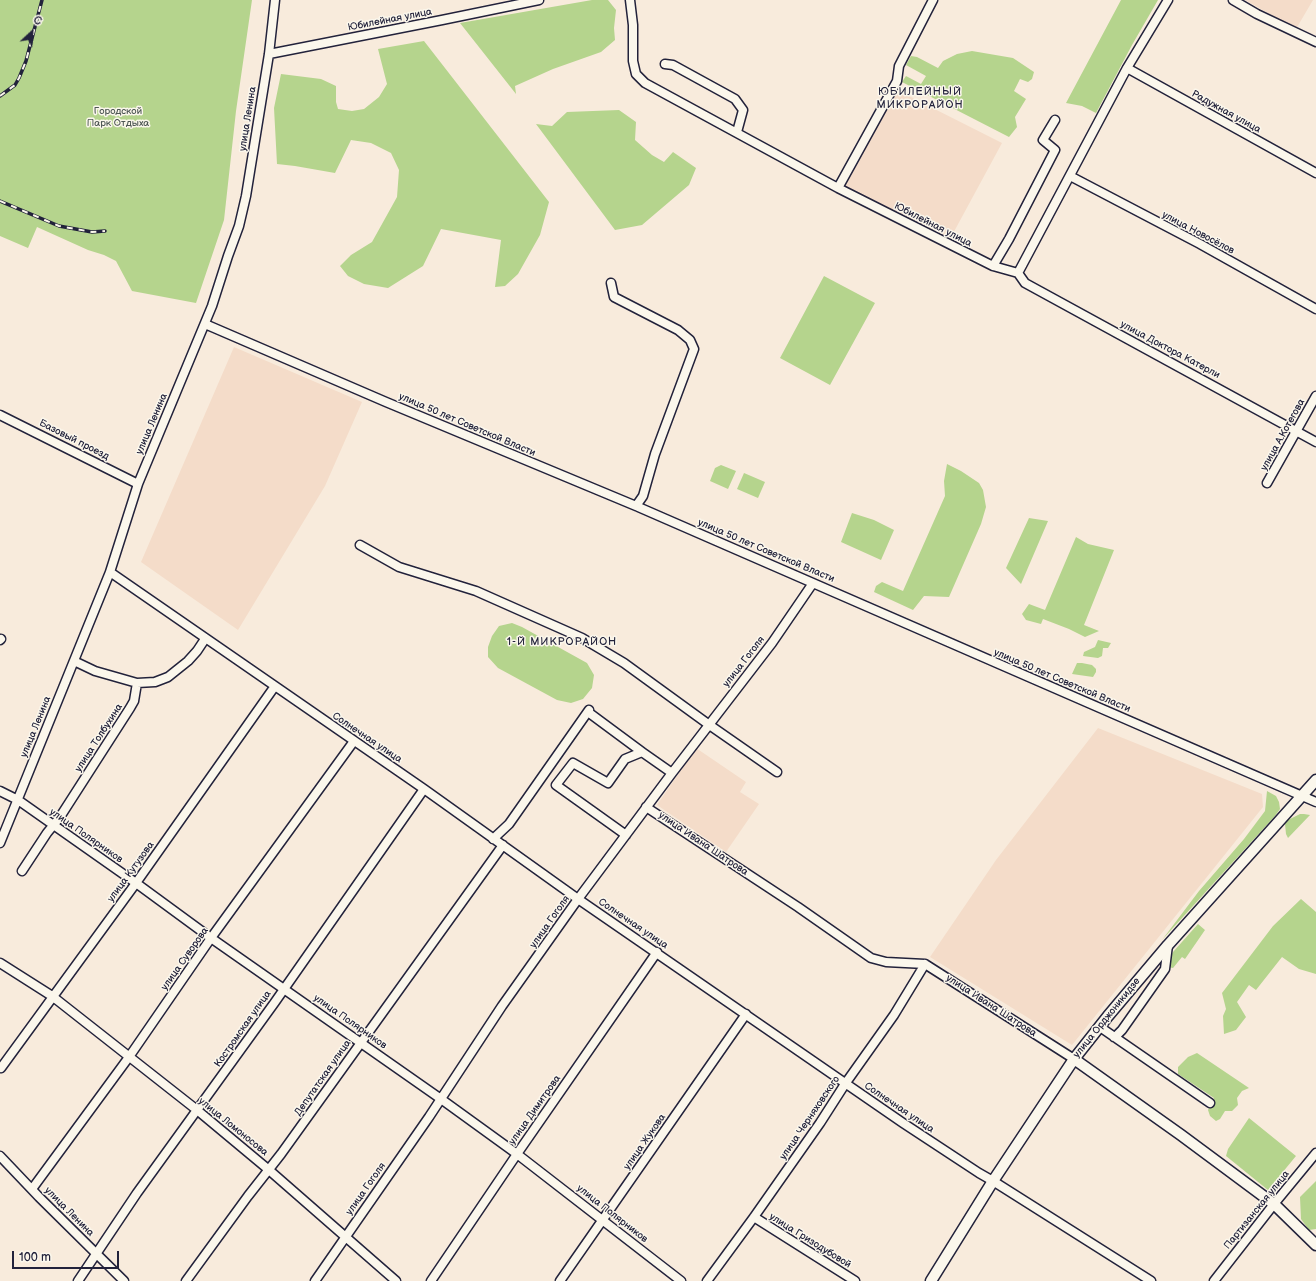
<!DOCTYPE html>
<html>
<head>
<meta charset="utf-8">
<style>
  body { margin:0 }
  #map { position:relative; width:1316px; height:1281px; overflow:hidden; background:#f8ebdc; font-family:"Balsamiq Sans",sans-serif }
  canvas { display:block }
  .north { position:absolute; left:12px; top:12px; width:40px; height:40px; -webkit-text-stroke:3px #fbf7ec; paint-order:stroke; rotate:26deg; font-size:11px; font-weight:700; line-height:16px; text-align:center; color:#22223b }
  .north::after { content:''; display:block; margin:auto; width:14px; height:18px; background:#22223b; clip-path:polygon(50% 0,100% 100%,50% 72%,0 100%) }
  .scale { position:absolute; left:12px; top:1251px; width:107px; height:18px; box-sizing:border-box; border:2px solid #22223b; border-top:0; padding-left:5px; font-size:12px; line-height:14px; white-space:nowrap; color:#22223b; -webkit-text-stroke:3px #fbf7ec; paint-order:stroke }
</style>
</head>
<body>
<div id="map">
<canvas width="1316" height="1281"></canvas>
<div class="north">С</div>
<div class="scale">100 m</div>
</div>
<script>
const g = document.querySelector('canvas').getContext('2d');
g.lineJoin = 'round';
function fillPath(path, color) {
  g.fillStyle = color;
  g.fill(path, 'evenodd');
}
function poly(rows) {
  const path = new Path2D();
  for (const r of rows) {
    path.moveTo(r[0], r[1]);
    for (let i = 2; i < r.length; i += 2) path.lineTo(r[i], r[i + 1]);
  }
  return path;
}
function strokePath(path, color, width, dash) {
  g.strokeStyle = color;
  g.lineWidth = width;
  g.lineCap = dash ? 'butt' : 'round';
  g.setLineDash(dash || []);
  g.stroke(path);
}
function label(font, color, halo, rows, align = 'center') {
  g.font = font + ' "Balsamiq Sans",sans-serif';
  g.lineWidth = 3;
  g.setLineDash([]);
  g.textBaseline = 'middle';
  g.strokeStyle = halo;
  g.fillStyle = color;
  for (const [text, x, y, turn = 0] of rows) {
    g.save();
    g.translate(x, y);
    g.rotate((+turn || 0) * Math.PI / 180);
    g.textAlign = isNaN(turn) ? turn : align;
    if (halo) g.strokeText(text, 0, 0);
    g.fillText(text, 0, 0);
    g.restore();
  }
}
const built = poly([
  [1245,0,1313,0,1296,29],
  [895,89,1002,143,950,239,845,186,847,178],
  [234,347,362,402,325,486,238,630,141,562],
  [1098,728,1262,794,1263,807,1072,1045,930,957,996,860],
  [696,748,746,782,740,792,759,804,726,852,657,805]
]);
const green = poly([
  [0,0,252,0,236,111,224,220,196,303,132,291,116,261,104,255,88,250,37,227,28,248,0,236],
  [592,0,608,0,616,10,614,28,615,40,601,52,553,69,515,86,516,94,460,23],
  [1121,0,1158,0,1132,45,1096,113,1082,106,1066,103],
  [424,41,549,202,540,235,518,274,505,286,495,287,501,240,441,229,423,266,388,288,364,284,348,276,340,266,351,255,372,242,397,197,399,170,391,153,371,143,351,140,335,173,295,166,277,164,274,108,281,74,321,79,336,86,336,102,338,109,352,111,364,109,379,97,387,84,378,49],
  [972,51,1013,58,1034,72,1032,79,1028,82,1020,79,1014,91,1026,99,1015,117,1017,127,1009,137,902,82,906,76,921,84,926,76,906,65,911,56,917,57,938,68,943,61,957,54],
  [619,110,636,122,635,140,652,155,664,162,673,152,696,168,689,185,642,225,615,230,536,124,552,126,567,112],
  [824,276,875,303,830,385,780,358],
  [947,464,961,471,979,483,983,490,986,507,981,524,949,597,924,596,913,610,874,592,876,586,882,582,903,591,945,496,944,481],
  [721,465,736,471,728,489,710,481,715,468],
  [744,473,765,482,758,498,737,489],
  [852,513,874,520,894,530,881,560,841,542],
  [1029,518,1048,521,1021,584,1006,568],
  [1076,537,1088,544,1114,550,1084,625,1099,631,1085,637,1069,629,1043,619,1041,624,1026,620,1022,614,1029,604,1045,610],
  [512,623,522,627,587,663,594,675,592,688,583,699,571,703,557,700,498,668,488,657,488,647,492,636,499,626],
  [1098,640,1111,643,1108,648,1103,648,1102,656,1098,658,1083,656,1084,652,1095,647],
  [1077,663,1082,663,1092,665,1096,669,1096,672,1093,677,1072,674],
  [1267,791,1276,796,1279,802,1280,809,1275,816,1162,940,1199,891,1244,839,1265,811],
  [1300,814,1304,814,1310,815,1288,838,1286,834,1285,824,1288,820],
  [1301,899,1316,912,1316,974,1299,969,1282,957,1256,990,1249,985,1237,1002,1246,1017,1236,1030,1224,1034,1223,1016,1226,1009,1222,993,1273,926],
  [1198,924,1205,930,1185,959,1182,957,1173,968,1167,967,1169,960,1173,952],
  [1197,1053,1249,1088,1242,1091,1237,1098,1238,1105,1232,1111,1225,1111,1220,1119,1216,1121,1210,1116,1208,1110,1214,1098,1178,1074,1178,1067,1188,1057],
  [1249,1118,1296,1156,1268,1190,1226,1156,1228,1149],
  [1316,1181,1316,1229,1309,1230,1301,1219,1300,1197]
]);
const minor = poly([
  [630,0,633,25,633,61,636,74,645,83,838,188,993,266,1018,273],
  [1233,0,1257,14,1316,42],
  [269,54,442,20,539,0],
  [665,64,673,65,735,99,743,110,737,132],
  [1127,68,1316,173],
  [1070,176,1200,244,1316,309],
  [838,188,897,81,899,66,933,0],
  [993,266,1009,239,1055,150,1043,140,1055,120],
  [1018,273,1025,283,1316,442],
  [1018,273,1127,68,1168,0],
  [611,283,614,297,678,330,690,340,694,349,655,454,643,496,636,506],
  [205,324,386,402,636,506,1316,802],
  [0,415,138,484],
  [1267,483,1316,396],
  [360,545,399,567,476,591,582,638,624,663,708,724,777,772],
  [110,572,424,789,578,899,903,1123,979,1173,993,1181,1151,1281],
  [0,640,1,639],
  [74,661,95,671,137,683],
  [588,712,642,752],
  [0,791,18,800,136,883,211,938,441,1099,517,1154,681,1281],
  [646,807,798,907,871,958,886,962,925,964,1074,1059],
  [626,835,556,785,573,763,608,783,625,759,642,752,672,773],
  [493,839,509,824,589,710],
  [0,843,110,572,138,484,212,306,228,256,239,226,246,196,269,54,275,0],
  [22,871,47,833,60,817,130,708,134,701,137,683,155,682,168,677,188,661,197,651,205,639],
  [0,963,52,996,197,1110,269,1170,396,1281],
  [1100,1027,1210,1103],
  [1114,1037,1115,1037,1122,1030,1165,969,1168,945],
  [1,1068,136,883,275,686],
  [0,1156,39,1197,124,1281],
  [32,1189,129,1057,211,938,354,741],
  [754,1217,855,1281],
  [78,1281,137,1193,275,1002,424,789],
  [186,1281,248,1196,281,1154,503,845],
  [315,1281,429,1117,502,1006,578,899,672,773,772,643,813,583],
  [431,1281,517,1154,657,952],
  [560,1281,746,1014],
  [707,1281,754,1217,820,1123,845,1084,894,1015,925,964],
  [1214,1281,1274,1204,1316,1153]
]);
const major = poly([
  [1074,1059,1181,1135,1274,1204,1316,1245],
  [931,1281,993,1181,1074,1059,1108,1016,1168,945,1316,780]
]);
const rail = poly([
  [0,96,15,85,19,78,26,61,42,0],
  [0,201,59,226,92,232,105,231]
]);
const streetNames = [
  ["Юбилейная улица",390,20,-11],
  ["Радужная улица",1226,112,29],
  ["улица Ленина",248,119,-81],
  ["Юбилейная улица",933,225,27],
  ["улица Новосёлов",1198,233,28],
  ["улица Доктора Катерли",1170,350,28],
  ["улица Ленина",152,424,-67],
  ["улица 50 лет Советской Власти",467,425,23],
  ["улица А.Котегова",1283,435,-61],
  ["Базовый проезд",74,440,27],
  ["улица 50 лет Советской Власти",766,551,23],
  ["улица Гоголя",744,662,-52],
  ["улица 50 лет Советской Власти",1062,681,23],
  ["улица Ленина",36,727,-68],
  ["улица Толбухина",99,738,-57],
  ["Солнечная улица",367,738,34],
  ["улица Полярников",86,836,35],
  ["улица Ивана Шатрова",703,844,34],
  ["улица Кутузова",131,872,-54],
  ["улица Гоголя",550,922,-55],
  ["Солнечная улица",633,924,34],
  ["улица Суворова",185,959,-55],
  ["улица Ивана Шатрова",991,1006,33],
  ["улица Орджоникидзе",1107,1018,-51],
  ["улица Полярников",350,1022,35],
  ["Костромская улица",243,1029,-55],
  ["Депутатская улица",323,1078,-55],
  ["Солнечная улица",899,1108,34],
  ["улица Димитрова",535,1110,-55],
  ["улица Черняховского",810,1118,-56],
  ["улица Ломоносова",233,1127,39],
  ["улица Жукова",645,1142,-55],
  ["улица Гоголя",366,1189,-55],
  ["Партизанская улица",1257,1210,-51],
  ["улица Ленина",69,1212,45],
  ["улица Полярников",612,1214,38],
  ["улица Гризодубовой",810,1241,32]
];
const parkNames = [
  ["Городской",118,111],
  ["Парк Отдыха",118,123]
];
const neighbourhoodNames = [
  ["ЮБИЛЕЙНЫЙ",920,92],
  ["МИКРОРАЙОН",920,105],
  ["1-Й МИКРОРАЙОН",562,642]
];
fillPath(built, '#f4dcc9');
fillPath(green, '#b5d48d');
strokePath(minor, '#22223b', 11);
strokePath(major, '#22223b', 13);
strokePath(minor, '#fbf7ec', 8);
strokePath(major, '#fbf7ec', 10);
strokePath(rail, '#22223b', 3.5);
strokePath(rail, '#fbf7ec', 2, [6]);
label('10px', '#22223b', '#fbf7ec', streetNames);
label('10px', '#4e5754', '#fbf7ec', parkNames);
g.letterSpacing = '1px';
label('11px', '#22223b', '#fbf7ec', neighbourhoodNames);
g.letterSpacing = '0px';
</script>
</body>
</html>
